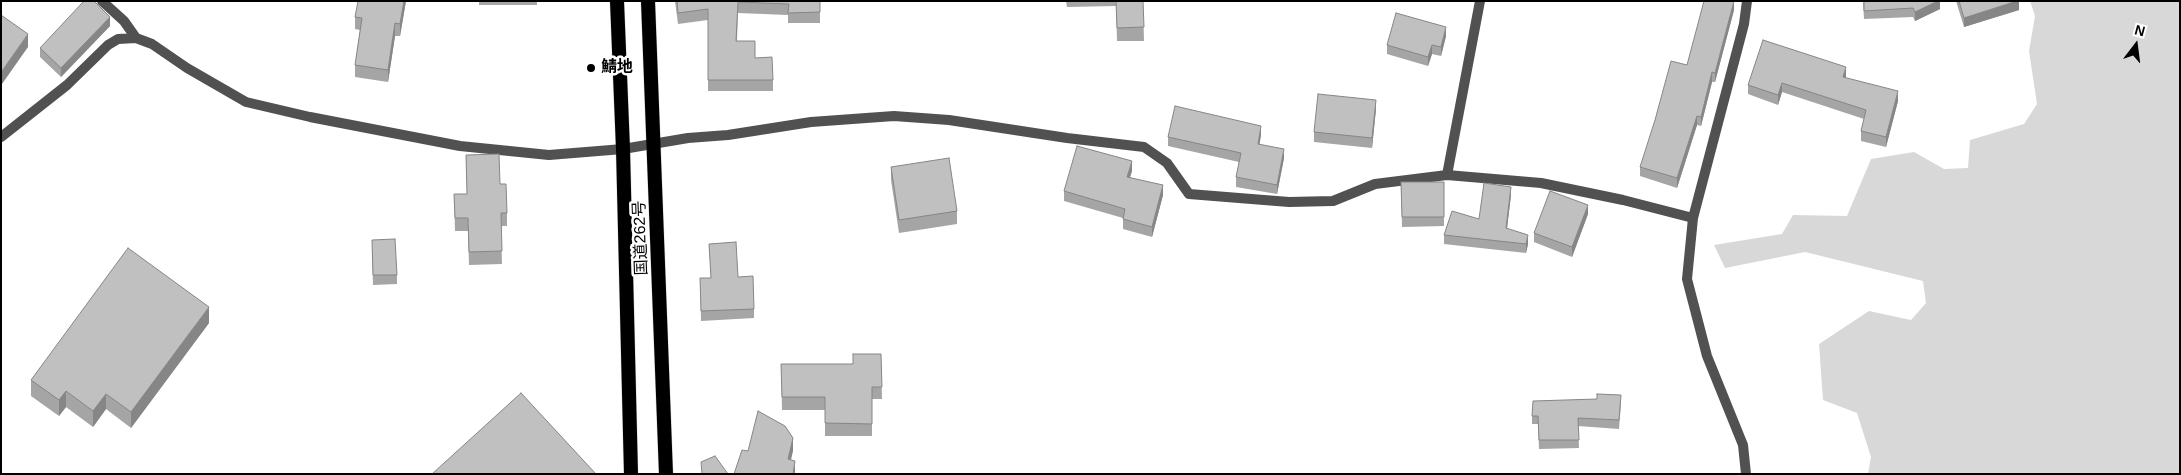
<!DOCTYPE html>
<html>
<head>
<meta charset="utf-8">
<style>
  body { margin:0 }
  #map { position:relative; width:2181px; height:475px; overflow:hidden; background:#fff; font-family:Arial,sans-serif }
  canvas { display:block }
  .frame { position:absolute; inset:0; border:2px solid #000; pointer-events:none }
  .north { position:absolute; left:2111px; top:20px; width:50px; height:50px; -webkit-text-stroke:4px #fff; paint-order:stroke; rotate:15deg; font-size:14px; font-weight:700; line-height:20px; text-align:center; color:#000 }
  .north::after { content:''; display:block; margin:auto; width:18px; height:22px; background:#000; clip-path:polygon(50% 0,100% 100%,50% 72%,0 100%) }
</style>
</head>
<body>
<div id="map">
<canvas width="2181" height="475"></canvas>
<div class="frame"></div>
<div class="north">N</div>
</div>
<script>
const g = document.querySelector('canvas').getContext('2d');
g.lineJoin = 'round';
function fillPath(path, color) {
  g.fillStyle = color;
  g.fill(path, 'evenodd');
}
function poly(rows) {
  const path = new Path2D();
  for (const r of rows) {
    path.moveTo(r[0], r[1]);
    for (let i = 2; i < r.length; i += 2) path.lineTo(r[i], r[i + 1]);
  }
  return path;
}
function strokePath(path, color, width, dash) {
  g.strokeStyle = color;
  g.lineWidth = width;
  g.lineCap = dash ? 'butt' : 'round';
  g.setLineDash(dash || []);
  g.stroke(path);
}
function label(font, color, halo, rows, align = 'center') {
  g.font = font + ' Arial,"Noto Sans JP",sans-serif';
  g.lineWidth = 5;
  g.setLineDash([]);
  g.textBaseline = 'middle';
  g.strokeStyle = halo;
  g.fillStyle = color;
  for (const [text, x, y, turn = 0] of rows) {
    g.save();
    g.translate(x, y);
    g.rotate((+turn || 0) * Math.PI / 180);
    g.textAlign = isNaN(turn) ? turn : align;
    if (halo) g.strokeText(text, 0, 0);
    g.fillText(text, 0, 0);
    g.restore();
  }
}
const green = poly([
  [2030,1,2180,1,2180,474,1868,474,1871,457,1857,413,1823,400,1819,344,1869,311,1911,320,1926,303,1923,281,1805,252,1725,268,1714,245,1782,234,1793,215,1847,216,1871,159,1914,152,1944,169,1968,168,1970,140,2024,124,2037,104,2029,51,2035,16]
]);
const minor = poly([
  [102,1,124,21,136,38],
  [1,137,67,85,108,45,118,39,136,38,152,44,187,68,246,102,310,117,460,146,549,155,623,149,688,138,728,135,811,122,894,116,949,120,1067,138,1144,147,1167,163,1189,194,1289,202,1333,201,1375,184,1447,175,1541,183,1623,200,1693,218],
  [1447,175,1480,1],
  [1746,474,1743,445,1707,356,1687,279,1693,218,1744,24,1747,1]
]);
const trunk = poly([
  [617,1,623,149,631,474],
  [648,1,666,474]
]);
const wall = poly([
  [406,1,400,36,395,36,388,82,355,77,355,65,360,30,355,29,355,17],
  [479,1,537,1,537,5,479,5],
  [675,1,820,1,820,23,788,23,788,15,738,13,737,41,755,58,773,80,773,91,708,91,708,20,678,24],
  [1066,1,1143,1,1144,41,1117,41,1116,6,1067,7],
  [1801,1,1940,1,1940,9,1915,21,1913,17,1864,19,1863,1],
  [1956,1,2019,1,2019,10,1964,27],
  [1734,10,1715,82,1712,82,1701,126,1697,125,1677,188,1640,176,1640,167,1687,65],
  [110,26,61,77,40,57,40,48],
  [1446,36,1441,56,1432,54,1428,66,1387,54,1387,45],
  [1846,76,1846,78,1898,101,1886,147,1861,141,1861,131,1864,119,1782,92,1778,105,1748,94,1748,85],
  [1376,109,1372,148,1314,142,1314,132],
  [1261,135,1259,145,1284,158,1277,194,1236,187,1236,177,1239,162,1168,146,1168,137],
  [466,155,500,184,507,213,507,226,501,226,502,264,469,265,468,231,455,231,454,194,467,194],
  [891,167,957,211,957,224,899,233,891,180],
  [1132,171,1130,177,1163,195,1152,237,1123,229,1123,218,1064,201,1064,191],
  [1401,182,1444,182,1444,226,1402,227],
  [1511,195,1507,228,1528,244,1526,253,1444,244,1444,235,1479,219],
  [1588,214,1572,257,1534,242,1534,233],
  [709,244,738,277,754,309,754,318,701,321,700,278,711,278],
  [372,250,397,275,397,284,373,285],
  [209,323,131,428,106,409,93,427,66,407,59,416,31,396,31,380],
  [881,354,882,399,872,399,872,436,825,436,825,410,782,410,781,364,853,364],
  [1621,403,1619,429,1578,426,1579,448,1539,449,1538,424,1532,424,1532,416]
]);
const shadedWall = poly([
  [404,1,406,1,400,36,400,24],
  [1734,1,1734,10,1715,82,1715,73],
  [1938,1,1940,1,1940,9,1915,21,1915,12],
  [2017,1,2019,1,2019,10,1964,27,1964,18],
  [110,17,110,26,61,77,61,68],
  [395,23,395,36,388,82,388,70],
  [1446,27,1446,36,1441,56,1441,47],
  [28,34,28,47,2,84,2,71],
  [1432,45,1432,54,1428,66,1428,57],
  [1846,67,1846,76,1843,87,1843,77],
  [1712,72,1712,82,1701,126,1701,117],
  [1782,83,1782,92,1778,105,1778,95],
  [1898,91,1898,101,1886,147,1886,137],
  [1376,100,1376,109,1372,148,1372,138],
  [1697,116,1697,125,1677,188,1677,178],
  [1261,126,1261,135,1258,154,1258,144],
  [1284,149,1284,158,1277,194,1277,185],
  [1132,161,1132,171,1127,186,1127,177],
  [1163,185,1163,195,1152,237,1152,227],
  [1511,187,1511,195,1506,237,1506,228],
  [1588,205,1588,214,1572,257,1572,247],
  [1528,235,1528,244,1526,253,1526,244],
  [209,307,209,323,131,428,131,412],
  [66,391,66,407,59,416,59,400],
  [106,394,106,409,93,427,93,411],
  [793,438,793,451,788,473,788,459],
  [795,461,795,474,793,474]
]);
const building = poly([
  [84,1,94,1,110,17,61,68,40,48,84,1],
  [358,1,404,1,400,24,395,23,388,70,355,65,362,18,355,17,358,1],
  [677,1,820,1,820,12,788,13,789,4,738,2,736,41,755,41,755,58,772,57,773,80,708,80,708,9,678,13,677,1],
  [1116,1,1143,1,1144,27,1117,28,1116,1],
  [1704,1,1734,1,1715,73,1712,72,1701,117,1697,116,1677,178,1640,167,1655,120,1671,61,1687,65,1704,1],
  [1864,1,1938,1,1915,12,1913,8,1864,11,1864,1],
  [1959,1,2017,1,1964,18,1959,1],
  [1396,13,1446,27,1441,47,1432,45,1428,57,1387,45,1396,13],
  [1,15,28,34,2,71,1,71,1,15],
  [1763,40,1846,67,1843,77,1898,91,1886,137,1861,131,1866,110,1782,83,1778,95,1748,85,1763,40],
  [1318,94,1376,100,1372,138,1314,132,1318,94],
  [1175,106,1261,126,1258,144,1284,149,1277,185,1236,177,1241,153,1168,137,1175,106],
  [1077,146,1132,161,1127,177,1163,185,1152,227,1123,219,1125,209,1064,191,1077,146],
  [499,154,500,184,506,184,507,213,501,213,502,251,469,252,468,218,455,218,454,194,467,194,466,155,499,154],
  [949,158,957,211,899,220,891,167,949,158],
  [1401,182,1444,182,1444,217,1402,217,1401,182],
  [1484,183,1511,187,1506,228,1528,235,1526,244,1444,235,1452,211,1479,219,1484,183],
  [1550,191,1588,205,1572,247,1534,233,1550,191],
  [395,239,397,275,373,275,372,240,395,239],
  [736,242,738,277,753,276,754,309,701,311,700,278,711,278,709,244,736,242],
  [128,248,209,307,131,412,106,394,93,411,66,391,59,400,31,380,128,248],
  [853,354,881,354,882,387,872,387,872,424,825,423,825,397,782,397,781,364,853,364,853,354],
  [521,393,596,474,432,474,521,393],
  [1597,394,1621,395,1619,420,1578,418,1579,440,1539,440,1538,416,1532,416,1533,401,1597,399,1597,394],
  [758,411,785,426,793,438,788,459,795,461,793,474,734,474,742,450,748,451,758,411],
  [715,456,728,474,702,474,701,462,715,456]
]);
const markers = [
  [591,68,5,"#000"]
];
const poiNames = [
  ["鯖地",601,68]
];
const streetNames = [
  ["国道262号",641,238,-92]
];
fillPath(green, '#d8d8d8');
strokePath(trunk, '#dbdbdb', 15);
strokePath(minor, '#515151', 10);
strokePath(trunk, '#000', 14);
fillPath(wall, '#a5a5a5');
fillPath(shadedWall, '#868686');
fillPath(building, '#c0c0c0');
strokePath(building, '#868686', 1);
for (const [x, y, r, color] of markers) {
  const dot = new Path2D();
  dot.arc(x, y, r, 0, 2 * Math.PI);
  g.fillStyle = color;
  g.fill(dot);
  strokePath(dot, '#fff', 2);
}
label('bold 16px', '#000', '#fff', poiNames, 'left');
label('16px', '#000', '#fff', streetNames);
</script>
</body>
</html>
